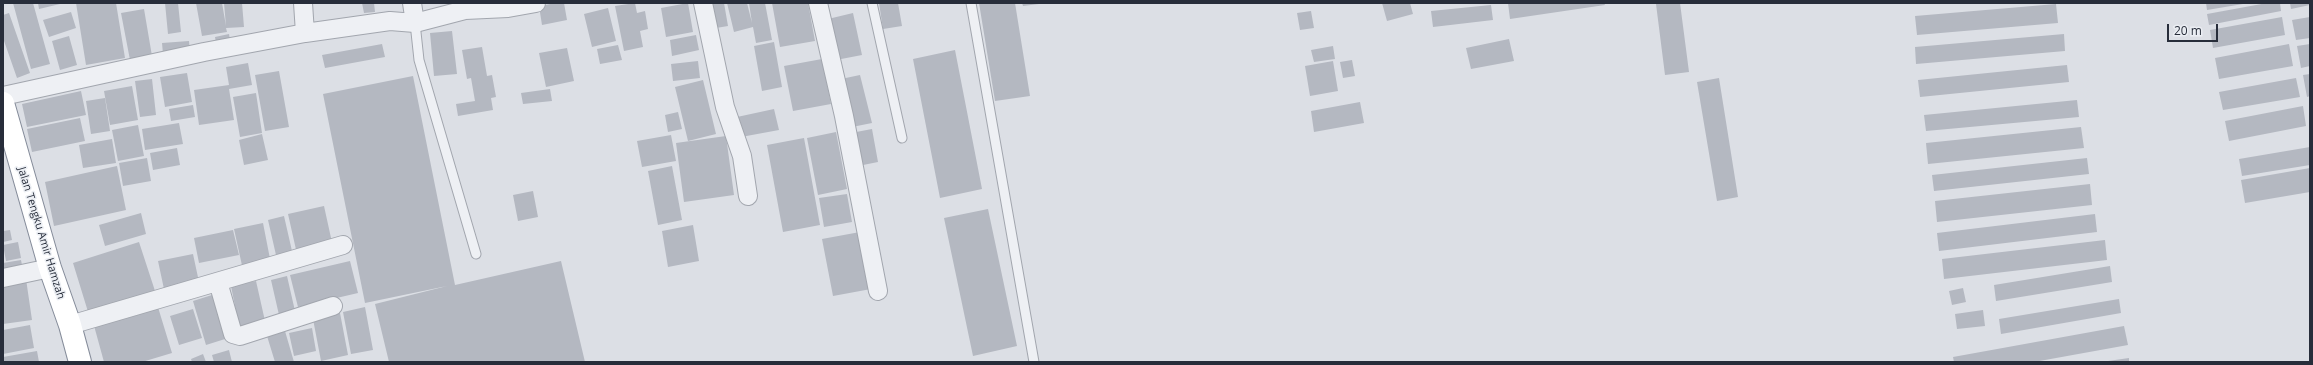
<!DOCTYPE html>
<html>
<head>
<meta charset="utf-8">
<style>
  body { margin:0 }
  #map { position:relative; width:2313px; height:365px; overflow:hidden; background:#dcdfe5; font-family:"Open Sans",sans-serif }
  canvas { display:block }
  .frame { position:absolute; inset:0; border:4px solid #272d3a; pointer-events:none }
  .scale { position:absolute; left:2167px; top:24px; width:51px; height:18px; box-sizing:border-box; border:2px solid #272d3a; border-top:0; padding-left:5px; font-size:12px; line-height:14px; white-space:nowrap; color:#272d3a; -webkit-text-stroke:3px #ebeef3; paint-order:stroke }
</style>
</head>
<body>
<div id="map">
<canvas width="2313" height="365"></canvas>
<div class="frame"></div>
<div class="scale">20 m</div>
</div>
<script>
const g = document.querySelector('canvas').getContext('2d');
g.lineJoin = 'round';
function fillPath(path, color) {
  g.fillStyle = color;
  g.fill(path, 'evenodd');
}
function poly(rows) {
  const path = new Path2D();
  for (const r of rows) {
    path.moveTo(r[0], r[1]);
    for (let i = 2; i < r.length; i += 2) path.lineTo(r[i], r[i + 1]);
  }
  return path;
}
function strokePath(path, color, width, dash) {
  g.strokeStyle = color;
  g.lineWidth = width;
  g.lineCap = dash ? 'butt' : 'round';
  g.setLineDash(dash || []);
  g.stroke(path);
}
function label(font, color, halo, rows, align = 'center') {
  g.font = font + ' "Open Sans",sans-serif';
  g.lineWidth = 3;
  g.setLineDash([]);
  g.textBaseline = 'middle';
  g.strokeStyle = halo;
  g.fillStyle = color;
  for (const [text, x, y, turn = 0] of rows) {
    g.save();
    g.translate(x, y);
    g.rotate((+turn || 0) * Math.PI / 180);
    g.textAlign = isNaN(turn) ? turn : align;
    if (halo) g.strokeText(text, 0, 0);
    g.fillText(text, 0, 0);
    g.restore();
  }
}
const building = poly([
  [13,3,33,3,50,64,31,69],
  [38,3,60,3,60,4,39,9],
  [76,3,116,3,125,58,86,65],
  [165,3,178,3,181,32,168,34],
  [196,3,222,3,226,26,224,3,242,3,244,27,226,28,227,32,202,36],
  [362,3,374,3,375,12,364,13],
  [556,3,564,3,567,20,542,25,539,6],
  [635,3,637,13,645,11,648,29,640,31,643,47,624,51,615,6],
  [688,3,693,32,666,37,661,8],
  [708,3,724,3,728,26,716,28],
  [727,3,747,3,752,23,749,3,765,3,772,40,756,43,753,27,734,32],
  [772,3,808,3,815,41,780,47],
  [879,3,898,3,902,26,883,29],
  [979,3,1015,3,1030,96,995,101],
  [1022,3,1039,3,1039,4,1023,6],
  [1382,3,1410,3,1413,14,1387,21],
  [1508,3,1604,3,1605,5,1510,19],
  [1680,3,1689,72,1665,75,1656,4],
  [2206,3,2243,3,2243,4,2207,10],
  [2267,3,2280,3,2281,11,2209,25,2207,14],
  [2290,3,2310,3,2310,5,2291,9],
  [2056,4,2058,23,1917,35,1915,16],
  [1491,5,1493,20,1433,27,1431,11],
  [608,8,616,41,592,47,584,14],
  [144,9,152,56,130,60,121,13],
  [1311,11,1314,28,1300,30,1297,13],
  [71,12,76,28,49,37,43,20],
  [9,13,30,73,17,78,3,38,3,15],
  [853,13,862,55,836,60,828,19],
  [2282,17,2285,35,2213,48,2210,30],
  [2310,17,2310,38,2296,40,2292,20],
  [452,31,457,74,434,76,430,33],
  [229,34,231,46,217,48,215,37],
  [2064,34,2065,51,1916,64,1915,47],
  [696,35,699,50,672,56,670,40],
  [69,36,77,65,60,70,52,41],
  [1509,39,1514,61,1471,69,1466,48],
  [189,41,190,52,163,54,162,43],
  [774,42,782,87,762,91,754,46],
  [382,44,385,57,325,68,322,55],
  [2289,44,2293,66,2219,79,2215,58],
  [2310,44,2310,66,2301,68,2297,46],
  [618,45,622,60,600,64,597,49],
  [1333,46,1335,59,1314,62,1311,50],
  [482,47,487,76,492,75,496,97,491,98,493,110,458,116,456,104,475,101,471,78,467,79,462,50],
  [567,48,574,81,546,87,539,53],
  [955,50,982,189,940,198,913,59],
  [822,59,831,104,793,111,784,66],
  [1352,60,1355,76,1343,78,1340,62],
  [698,61,700,78,673,81,671,64],
  [1333,61,1338,91,1310,96,1305,66],
  [248,63,252,85,229,89,234,120,199,125,194,90,229,85,226,67],
  [2067,65,2069,82,1920,97,1918,80],
  [279,71,289,127,265,131,255,75],
  [187,73,192,102,165,107,160,77],
  [2310,74,2310,96,2307,97,2303,75],
  [860,75,872,123,852,127,841,79],
  [413,76,455,285,561,261,585,362,389,362,375,304,447,286,365,303,323,94],
  [1719,78,1738,197,1717,201,1697,82],
  [2296,78,2300,97,2223,110,2219,92],
  [152,79,156,115,140,117,135,81],
  [703,80,716,134,688,141,675,87],
  [132,86,138,120,110,125,104,91],
  [550,89,552,101,523,104,521,93],
  [81,91,86,115,27,127,22,104],
  [256,93,262,133,240,137,233,97],
  [105,98,110,131,91,134,86,101],
  [2077,100,2079,117,1926,131,1924,115],
  [1360,102,1364,123,1314,132,1311,111],
  [193,105,195,117,171,121,169,109],
  [2303,106,2306,126,2229,141,2225,121],
  [774,109,779,130,741,137,737,117],
  [678,112,682,129,668,132,665,115],
  [80,118,85,141,32,152,27,129],
  [179,123,183,144,145,150,142,129],
  [138,125,144,156,118,161,112,130],
  [2081,127,2084,148,1928,164,1926,143],
  [872,129,878,162,858,166,851,133],
  [836,132,847,189,818,195,807,138],
  [262,134,268,160,244,165,239,140],
  [671,135,676,161,642,167,637,141],
  [726,136,734,195,684,202,676,143],
  [804,138,820,225,783,232,767,145],
  [112,139,116,163,83,168,79,145],
  [2310,147,2310,165,2242,176,2239,159],
  [177,148,180,165,153,170,150,153],
  [147,158,151,181,123,186,119,163],
  [2087,158,2089,174,1934,191,1932,175],
  [117,166,126,210,54,226,45,182],
  [672,166,682,220,658,225,648,171],
  [2310,168,2310,192,2245,203,2241,180],
  [2090,184,2092,205,1937,222,1935,201],
  [533,191,538,217,518,221,513,195],
  [847,194,852,222,824,227,819,198],
  [324,206,333,247,297,254,288,214],
  [988,209,1017,346,973,356,944,218],
  [141,213,146,234,105,246,99,225],
  [2095,214,2097,232,1939,251,1937,233],
  [284,216,292,251,276,255,268,220],
  [263,223,271,264,243,270,234,229],
  [693,225,699,261,668,267,662,231],
  [10,230,12,240,3,242,3,231],
  [233,230,239,255,199,263,194,238],
  [860,232,871,289,833,296,822,239],
  [2105,240,2107,260,1944,279,1942,259],
  [18,242,21,258,6,261,3,245],
  [139,242,156,294,89,315,73,263],
  [193,254,199,282,164,289,158,261],
  [21,260,23,270,3,274,3,263],
  [350,261,358,293,298,307,290,275],
  [2110,266,2112,282,1996,301,1994,285],
  [287,276,295,311,279,315,271,280],
  [26,279,32,320,3,324,3,283],
  [256,281,265,321,239,326,231,286],
  [1963,288,1966,302,1952,305,1949,291],
  [212,295,225,339,206,345,193,301],
  [2119,299,2121,313,2001,334,1999,319],
  [157,304,172,353,142,362,104,362,93,322],
  [365,307,373,350,351,354,343,312],
  [193,309,202,338,179,345,170,316],
  [1983,310,1985,326,1957,329,1955,314],
  [340,313,348,355,321,361,313,319],
  [30,325,34,348,3,354,3,330],
  [2124,326,2128,345,2034,362,1954,362,1953,357],
  [312,328,316,351,294,356,289,333],
  [285,331,294,362,275,362,267,336],
  [229,350,232,362,214,362,212,355],
  [37,351,39,362,3,362,3,357],
  [203,354,206,362,192,362,191,359],
  [2129,358,2129,362,2108,362,2108,361]
]);
const service = poly([
  [872,3,902,138],
  [971,3,1034,362],
  [415,23,419,60,476,254]
]);
const minor = poly([
  [303,3,305,33],
  [412,3,415,23],
  [703,3,725,107,742,156,748,196],
  [818,3,844,116,878,291],
  [3,96,204,52,305,33,390,21,415,23,465,10,508,8,536,3],
  [3,278,50,268],
  [218,282,233,334,240,336,333,306],
  [70,325,343,245]
]);
const trunk = poly([
  [3,103,50,268,70,325,80,362]
]);
const streetNames = [
  ["Jalan Tengku Amir Hamzah",41,233,73]
];
fillPath(building, '#b4b8c1');
strokePath(service, '#a2a6ae', 11);
strokePath(minor, '#a2a6ae', 20);
strokePath(trunk, '#858c9a', 24);
strokePath(service, '#eef0f4', 9);
strokePath(minor, '#eef0f4', 18);
strokePath(trunk, '#fff', 22);
label('11px', '#272d3a', '#ebeef3', streetNames);
</script>
</body>
</html>
